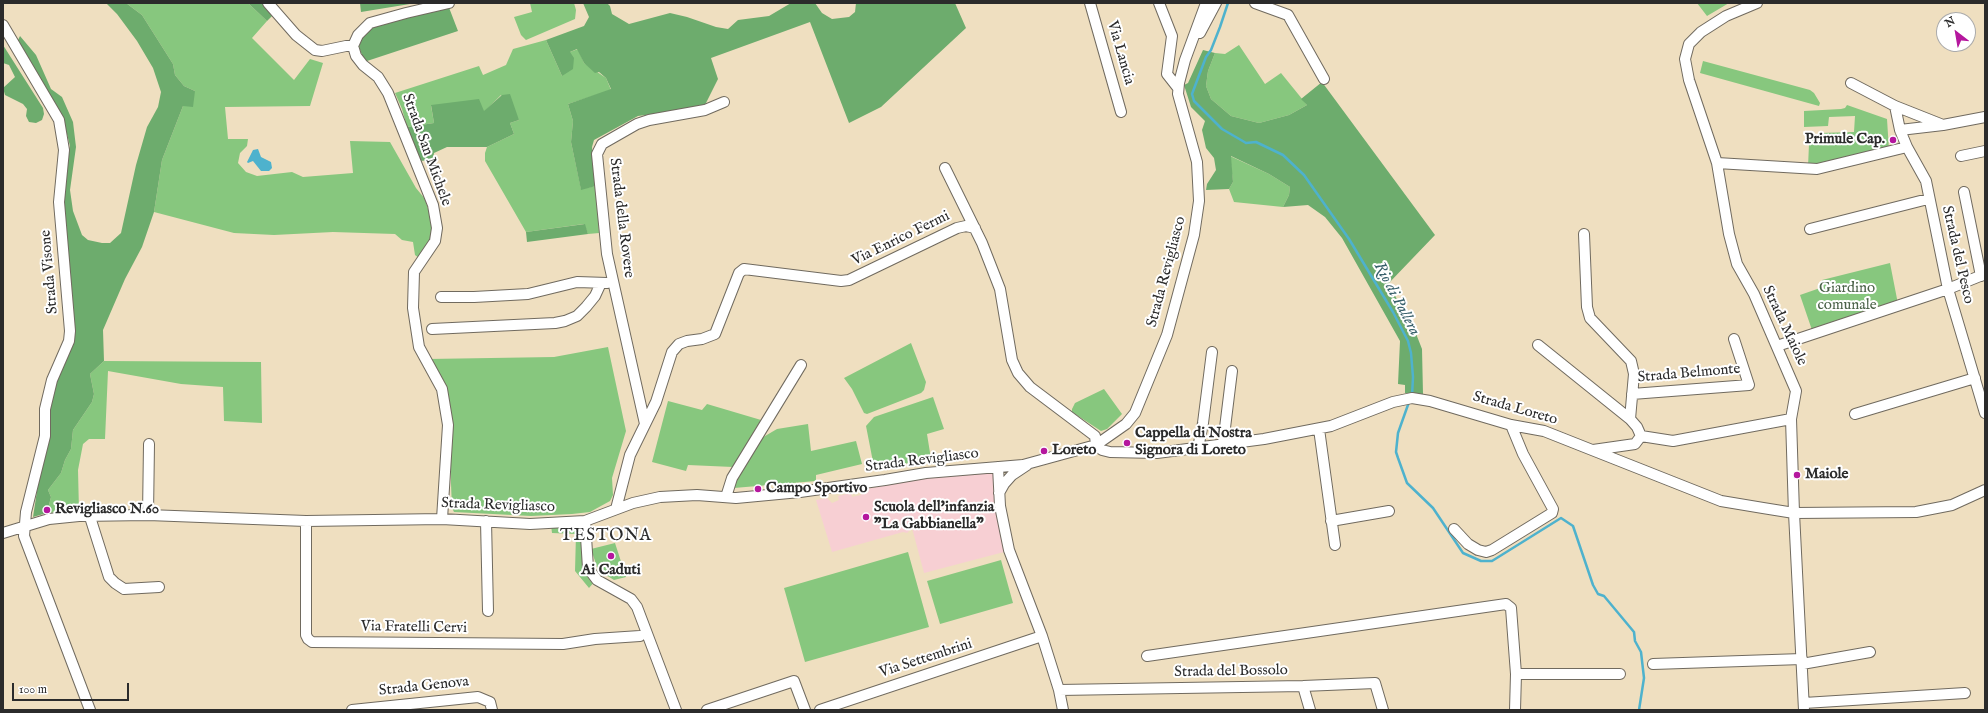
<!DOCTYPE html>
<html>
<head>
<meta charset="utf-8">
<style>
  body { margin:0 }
  #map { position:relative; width:1988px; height:713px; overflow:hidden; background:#efdfc0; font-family:"IM FELL English",serif }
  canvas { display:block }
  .frame { position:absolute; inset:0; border:4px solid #2b2b2b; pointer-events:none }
  .north { position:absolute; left:1936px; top:12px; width:40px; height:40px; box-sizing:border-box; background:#fff; border:1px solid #aaa; border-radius:50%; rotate:329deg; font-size:11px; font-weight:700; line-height:16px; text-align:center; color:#2b2b2b }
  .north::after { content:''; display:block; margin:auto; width:14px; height:18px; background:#b5179e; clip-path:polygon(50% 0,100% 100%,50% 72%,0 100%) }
  .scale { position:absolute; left:12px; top:683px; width:117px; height:18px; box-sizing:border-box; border:2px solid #2b2b2b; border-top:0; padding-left:5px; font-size:12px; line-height:14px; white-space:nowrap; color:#2b2b2b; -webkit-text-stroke:3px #fff; paint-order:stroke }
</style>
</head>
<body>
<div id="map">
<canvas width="1988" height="713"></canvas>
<div class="frame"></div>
<div class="north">N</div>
<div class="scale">100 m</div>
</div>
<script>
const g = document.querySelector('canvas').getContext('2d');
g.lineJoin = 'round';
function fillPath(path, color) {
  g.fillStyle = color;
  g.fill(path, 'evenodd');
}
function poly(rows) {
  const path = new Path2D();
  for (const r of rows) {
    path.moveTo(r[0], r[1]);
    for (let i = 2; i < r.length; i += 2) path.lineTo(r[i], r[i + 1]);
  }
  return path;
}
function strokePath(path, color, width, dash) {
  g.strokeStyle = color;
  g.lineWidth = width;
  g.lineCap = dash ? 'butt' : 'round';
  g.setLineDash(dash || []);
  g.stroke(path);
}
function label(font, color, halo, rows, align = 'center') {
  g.font = font + ' "IM FELL English",serif';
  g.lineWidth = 4;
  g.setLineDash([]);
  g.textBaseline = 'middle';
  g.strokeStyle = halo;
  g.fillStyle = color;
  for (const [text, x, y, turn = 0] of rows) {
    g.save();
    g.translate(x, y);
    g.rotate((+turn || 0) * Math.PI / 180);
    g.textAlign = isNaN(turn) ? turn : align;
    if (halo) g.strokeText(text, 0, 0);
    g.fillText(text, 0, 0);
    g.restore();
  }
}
const built = poly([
  [993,470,997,518,1004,552,924,573,912,528,907,533,903,532,832,552,816,500,827,498,832,503,839,500,838,496,851,493,852,497,861,495,863,490,916,478]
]);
const green = poly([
  [126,3,248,3,267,21,252,38,294,80,310,59,323,63,310,106,225,107,228,139,248,139,247,146,240,153,238,163,246,172,257,176,292,172,303,177,353,173,350,141,390,142,416,188,425,199,432,222,432,237,419,258,415,255,413,242,402,240,395,234,333,232,274,235,234,233,154,212,162,160,183,106,195,91,184,86,175,75,173,64,142,15],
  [530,3,574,3,576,10,575,19,526,40,521,35,514,17,532,12],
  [1697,3,1729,3,1707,16],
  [546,40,562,76,570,52,578,49,584,63,606,78,611,90,568,104,573,121,571,142,581,189,596,186,599,233,588,234,584,224,526,232,485,161,485,153,487,147,514,134,510,123,519,120,501,95,484,112,431,106,434,123,407,127,402,109,395,93,479,66,483,75,506,65,513,49],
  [1239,45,1265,84,1281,73,1307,105,1289,115,1259,123,1231,116,1211,99,1206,86,1208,71,1215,53,1225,54],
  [1703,61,1810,90,1814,93,1820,103,1819,106,1700,73],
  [1847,105,1887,119,1889,150,1808,167,1809,144,1812,139,1819,133,1854,132,1855,116,1829,117,1828,126,1804,127,1804,111,1841,109,1845,108],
  [1230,156,1269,174,1290,187,1289,195,1283,207,1234,202,1229,189,1233,182],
  [1890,263,1898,304,1813,333,1800,295,1823,287,1822,280],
  [911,343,924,377,926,382,924,390,921,393,867,414,864,413,852,389,844,378],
  [608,347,626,431,612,478,613,495,610,501,590,512,572,514,531,516,454,512,452,508,451,484,451,424,428,359,554,357],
  [104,361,261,362,262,423,224,421,223,387,181,384,108,371,105,439,89,439,83,444,78,470,79,511,47,513,51,497,48,490,61,473,65,460,71,449,73,430,92,402,94,394,90,374],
  [1104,389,1122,414,1107,429,1101,431,1072,412,1072,409,1075,403],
  [933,397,944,429,927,434,931,459,877,469,874,467,866,426,874,417],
  [668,401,702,410,707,404,761,420,733,467,688,465,686,471,652,462],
  [808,424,811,451,856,441,862,464,816,475,816,481,734,488,733,485,760,439,777,429],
  [581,524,595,581,589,588,575,571,576,534,552,533,551,525],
  [615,543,626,577,614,580,598,570,591,549],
  [908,552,929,627,805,662,784,588],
  [1001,560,1013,603,940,624,927,581]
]);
const forest = poly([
  [106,3,126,3,142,15,173,64,175,75,184,86,195,91,193,107,183,106,162,160,154,212,142,247,125,279,103,330,104,361,90,374,94,394,92,402,73,430,71,449,65,460,61,473,48,490,51,497,47,513,33,517,54,381,73,343,61,200,70,146,64,122,17,42,20,36,36,55,51,89,62,97,73,122,76,147,70,190,73,211,82,235,88,240,102,243,110,243,121,233,136,165,147,127,158,107,161,92,153,68,137,41,117,14],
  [248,3,263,3,274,14,267,21],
  [360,3,416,3,361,12],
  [583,3,607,3,610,6,612,14,629,24,670,13,687,17,716,27,728,29,738,20,769,16,791,3,815,3,822,13,832,19,849,17,855,12,856,3,955,3,966,28,881,107,849,123,810,22,711,58,718,79,704,107,638,116,594,140,592,147,596,186,581,190,571,142,573,121,568,104,611,89,606,78,599,72,595,73,584,63,577,49,570,52,574,58,573,69,562,76,546,40,584,26,589,17],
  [448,5,458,31,367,61,363,58,359,47,361,38,371,28],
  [3,45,43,108,44,114,42,120,36,123,29,122,26,116,27,109,23,104,5,95,3,88,15,77,9,65,3,63],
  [1203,50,1215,53,1208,71,1206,86,1211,99,1231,116,1259,123,1289,115,1307,105,1301,99,1322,82,1435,235,1388,284,1413,326,1422,349,1423,394,1405,393,1405,385,1398,384,1400,341,1342,238,1325,217,1308,205,1283,207,1289,195,1290,187,1269,174,1231,156,1233,182,1229,189,1206,190,1207,184,1216,170,1214,158,1206,148,1202,130,1205,121,1191,107,1184,85,1188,83],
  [510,94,519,120,510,123,514,134,487,147,447,147,434,153,433,160,419,161,407,127,434,123,431,105,479,99,484,111,502,95],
  [585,224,588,234,527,242,526,232]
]);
const water = poly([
  [258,149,261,157,271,162,272,168,269,171,261,171,253,161,248,163,247,162,253,150]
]);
const stream = poly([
  [1228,3,1220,27,1211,50,1206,57,1192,94,1194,101,1222,129,1241,140,1246,143,1256,142,1283,155,1304,175,1349,239,1393,312,1408,341,1411,353,1413,377,1412,396],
  [1409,402,1398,433,1396,452,1398,458,1407,483,1433,508,1463,553,1481,561,1492,561,1561,518,1573,526,1593,585,1598,594,1604,596,1634,632,1635,641,1641,652,1644,678,1639,710]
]);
const minor = poly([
  [268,3,296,35,315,50,322,51,346,46,353,46],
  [1090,3,1121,112],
  [1159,3,1172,36,1167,74,1178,88],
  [1255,3,1288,15,1324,79],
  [1757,3,1726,16,1701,32,1689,44,1685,59,1689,80,1717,163,1729,234,1737,264,1754,294,1796,391,1791,419,1794,513,1804,710],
  [3,25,59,120,64,150,59,202,70,331,69,341,52,380,45,409,45,436,26,512,24,536,90,710],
  [1200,33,1216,3],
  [1851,83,1895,106,1943,125],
  [1895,106,1900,130,1907,147,1926,181,1948,289,1985,413],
  [1900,130,1943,125,1985,117],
  [1961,156,1985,151],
  [1717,163,1817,169,1907,147],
  [945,168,982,243,1000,289,1012,360,1018,373,1030,387,1095,436,1096,445],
  [1964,192,1981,276],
  [1810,229,1928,199],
  [1584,234,1587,307,1590,318,1631,361,1634,374,1630,419],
  [441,297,474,297,528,294,577,282,607,283],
  [432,329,555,323,565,321,577,316,586,307,595,296,601,283],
  [1538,345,1630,419,1637,427,1641,436],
  [1777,346,1948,289,1985,274],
  [1632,394,1749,385,1734,339],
  [1855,414,1975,378],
  [645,424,607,254,597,154,602,144,637,124,649,120,705,110,724,102],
  [1319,429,1335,545],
  [1223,444,1232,371],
  [1096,445,1102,450,1110,452,1157,453,1264,439,1331,426,1393,402,1412,398,1430,401,1511,425,1544,431,1721,501,1763,508,1794,513,1916,512,1952,505,1985,490],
  [1198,448,1203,423,1212,352],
  [1593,450,1635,444,1641,436,1673,441,1791,419],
  [998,467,1000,506,1009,550,1042,636,1059,690,1063,710],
  [999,493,1004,484,1012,475,1027,465],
  [726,497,732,478,801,365],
  [616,509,630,455,656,402,672,352,679,344,687,341,702,339,715,334,739,273,744,269,841,281,849,280,957,228,966,226,975,228],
  [148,515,149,444],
  [90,517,109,577,115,583,124,589,159,587],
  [442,519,448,425,442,389,419,347,413,308,414,272,435,241,437,228,433,205,388,93,378,77,363,65,356,56,353,46,358,35,370,23,406,13,449,3],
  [306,521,306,635,308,639,312,642,563,644,595,639,640,636],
  [486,521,488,611],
  [585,521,588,568,597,580,631,599,637,607,676,710],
  [1331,521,1389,511],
  [1454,529,1468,544,1478,550,1486,552,1492,550,1552,513,1553,509,1523,454,1511,425],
  [3,533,49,519,79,516,148,515,306,521,442,519,530,524,585,521,633,503,660,497,697,495,736,498,800,492,885,480,926,473,1023,465,1096,445,1126,424,1135,413,1167,335,1194,235,1199,201,1197,162,1178,94,1179,83,1185,60,1206,3],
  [1147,656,1506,604,1511,608,1516,674,1515,710],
  [1653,664,1802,659],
  [1802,664,1870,652],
  [1516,674,1620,674],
  [1303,686,1310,710],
  [1059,690,1303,686,1375,683,1383,710],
  [1804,703,1965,693],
  [352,710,478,697,490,702,492,710],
  [707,710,794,681,805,710],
  [820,710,1042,636]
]);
const markers = [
  [1893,140,4,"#b5179e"],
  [1127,443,4,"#b5179e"],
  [1044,451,4,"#b5179e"],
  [1797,475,4,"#b5179e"],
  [758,489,4,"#b5179e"],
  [47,510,4,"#b5179e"],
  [866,517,4,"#b5179e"],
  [611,556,4,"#b5179e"]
];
const streetNames = [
  ["Via Lancia",1120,53,74],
  ["Strada San Michele",426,150,70],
  ["Strada della Rovere",621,218,83],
  ["Via Enrico Fermi",901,239,-26],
  ["Strada del Pesco",1957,255,77],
  ["Strada Visone",50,272,-95],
  ["Strada Revigliasco",1167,272,-75],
  ["Strada Maiole",1784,326,65],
  ["Strada Belmonte",1689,374,-5],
  ["Strada Loreto",1515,409,16],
  ["Strada Revigliasco",922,461,-7],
  ["Strada Revigliasco",498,506,2],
  ["Via Fratelli Cervi",414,628,1],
  ["Via Settembrini",926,659,-18],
  ["Strada del Bossolo",1231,672,-1],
  ["Strada Genova",424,687,-6]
];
const poiNames = [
  ["Primule Cap.",1885,140,"right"],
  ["Cappella di Nostra",1135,434],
  ["Signora di Loreto",1135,451],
  ["Loreto",1052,451],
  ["Maiole",1805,475],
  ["Campo Sportivo",766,489],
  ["Scuola dell'infanzia",874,508],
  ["\"La Gabbianella\"",874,525],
  ["Revigliasco N.60",55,510],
  ["Ai Caduti",611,571,"center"]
];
const parkNames = [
  ["Giardino",1847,289],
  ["comunale",1847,306]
];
const waterNames = [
  ["Rio di Pallera",1396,299,62]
];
const quarterNames = [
  ["TESTONA",606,537]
];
fillPath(built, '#f7cfd3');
fillPath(green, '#87c77e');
fillPath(forest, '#6dac6d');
fillPath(water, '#4eb2cd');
strokePath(stream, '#4eb2cd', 2.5);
strokePath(minor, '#706a5f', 12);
strokePath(minor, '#fff', 10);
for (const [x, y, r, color] of markers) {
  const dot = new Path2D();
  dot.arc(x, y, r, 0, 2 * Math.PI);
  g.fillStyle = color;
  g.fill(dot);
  strokePath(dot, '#fff', 1.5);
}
label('15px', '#2b2b2b', '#fff', streetNames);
label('bold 15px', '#2b2b2b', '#fff', poiNames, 'left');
label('15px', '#4b6248', '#fff', parkNames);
label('italic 16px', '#39616c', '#fff', waterNames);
g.letterSpacing = '1px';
label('17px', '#2b2b2b', '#fff', quarterNames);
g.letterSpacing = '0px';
</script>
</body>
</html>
